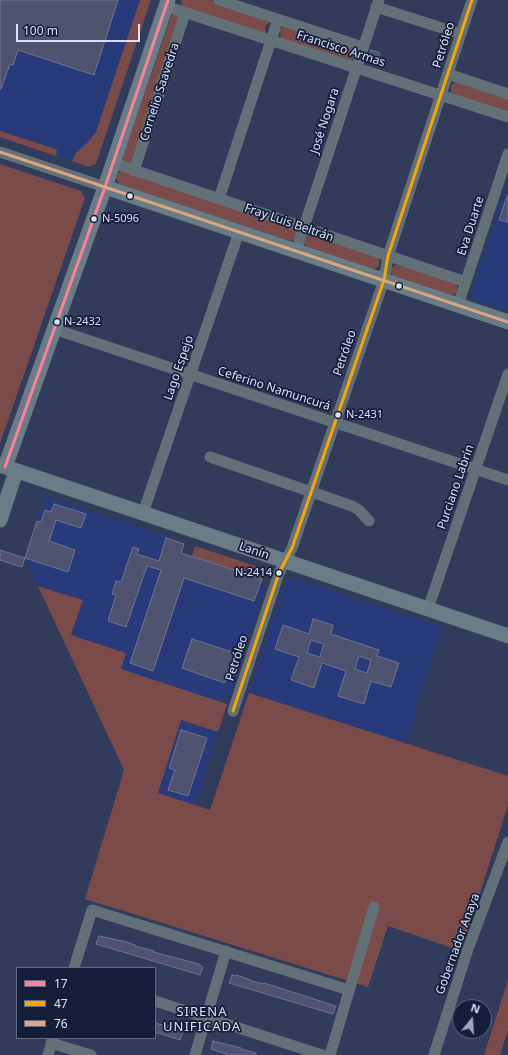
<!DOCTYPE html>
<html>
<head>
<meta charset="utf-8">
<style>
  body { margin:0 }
  #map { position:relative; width:508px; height:1055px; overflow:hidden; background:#313c5d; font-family:"Noto Sans",sans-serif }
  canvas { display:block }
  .legend { position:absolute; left:16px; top:967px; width:140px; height:72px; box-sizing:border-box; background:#141d39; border:1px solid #626b85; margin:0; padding:5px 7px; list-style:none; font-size:12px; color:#d8e1f8 }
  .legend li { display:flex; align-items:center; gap:8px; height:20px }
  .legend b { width:20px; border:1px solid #626b85 }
  .north { position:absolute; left:452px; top:999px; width:40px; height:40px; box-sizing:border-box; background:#141d39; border:1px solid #626b85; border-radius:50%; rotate:18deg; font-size:11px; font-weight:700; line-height:16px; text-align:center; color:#d8e1f8 }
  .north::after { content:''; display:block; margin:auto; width:14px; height:18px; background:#9ea7c2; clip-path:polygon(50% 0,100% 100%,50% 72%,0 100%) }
  .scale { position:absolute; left:16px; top:24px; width:124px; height:18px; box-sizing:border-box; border:2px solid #d8e1f8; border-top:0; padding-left:5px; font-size:12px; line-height:14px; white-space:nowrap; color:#d8e1f8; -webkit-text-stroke:3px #141d39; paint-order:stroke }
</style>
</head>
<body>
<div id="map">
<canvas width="508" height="1055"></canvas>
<ul class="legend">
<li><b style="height:5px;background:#ff8098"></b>17</li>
<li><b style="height:5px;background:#f7a600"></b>47</li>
<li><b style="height:5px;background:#dfa77e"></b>76</li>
</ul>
<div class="north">N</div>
<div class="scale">100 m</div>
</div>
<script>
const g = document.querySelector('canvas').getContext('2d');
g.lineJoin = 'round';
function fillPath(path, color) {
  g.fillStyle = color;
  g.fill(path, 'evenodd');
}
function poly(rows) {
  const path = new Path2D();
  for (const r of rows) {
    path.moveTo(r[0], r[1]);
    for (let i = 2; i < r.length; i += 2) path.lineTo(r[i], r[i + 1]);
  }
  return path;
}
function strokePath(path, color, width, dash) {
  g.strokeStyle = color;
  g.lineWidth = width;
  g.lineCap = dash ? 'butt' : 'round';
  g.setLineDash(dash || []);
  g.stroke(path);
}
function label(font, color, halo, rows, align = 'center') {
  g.font = font + ' "Noto Sans",sans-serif';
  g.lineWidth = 3.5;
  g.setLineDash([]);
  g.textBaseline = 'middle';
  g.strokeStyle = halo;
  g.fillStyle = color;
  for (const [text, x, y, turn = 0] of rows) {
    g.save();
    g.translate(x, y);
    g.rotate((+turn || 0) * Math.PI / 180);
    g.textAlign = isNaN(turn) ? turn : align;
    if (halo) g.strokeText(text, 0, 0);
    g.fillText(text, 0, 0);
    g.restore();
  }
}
const built = poly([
  [0,0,151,0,96,164,89,167,0,137],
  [508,181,508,310,474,299,471,293],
  [45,496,169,537,168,539,181,553,262,579,261,583,266,585,229,697,224,695,221,702,121,669,126,653,71,635,83,600,38,586,25,558],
  [291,578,351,597,352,600,362,603,365,602,442,627,405,743,249,693,285,582],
  [181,720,218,732,195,805,158,793]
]);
const green = poly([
  [140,0,151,0,96,164,89,167,72,161,75,154,89,141,96,132],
  [181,0,210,0,264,17,269,23,265,26,266,33,264,34,182,7],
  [172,14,179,15,131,163,123,161,123,157],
  [284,26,354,48,355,57,351,61,281,39,280,30],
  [455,82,508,96,508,114,451,94,451,86],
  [0,131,56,149,57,151,56,156,0,137],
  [0,164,81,191,85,198,0,444],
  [121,171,296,230,297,232,295,239,290,241,119,184,116,178,117,174],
  [309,234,379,258,379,266,376,268,372,270,307,248,304,243,306,235],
  [396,264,457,284,457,292,451,296,394,277,391,273,391,269],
  [195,546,265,569,262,579,192,556],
  [38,586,83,600,71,635,126,653,121,669,227,704,218,732,181,720,158,793,210,810,249,693,508,776,508,805,463,946,455,949,388,926,368,987,85,899,124,770],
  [508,980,508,1030,500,1055,484,1055]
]);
const building = poly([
  [0,0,118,0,94,75,18,50,13,65,10,64,1,89,0,89,0,0],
  [371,50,380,53,377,62,368,59,371,50],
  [507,196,508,196,508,222,499,220,507,196],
  [54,504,86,514,81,528,56,520,49,541,75,550,68,572,25,558,37,521,41,522,45,510,51,512,54,504],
  [166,538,184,544,181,553,262,579,254,601,184,578,153,671,130,663,161,570,147,566,126,627,108,621,116,595,112,594,116,581,121,582,133,547,139,549,137,554,159,561,166,538],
  [0,550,25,558,22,567,0,560,0,550],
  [313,619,333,625,331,634,379,650,377,656,399,663,391,687,371,681,364,704,338,696,346,671,322,663,314,688,291,680,299,657,275,649,283,625,309,634,313,619],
  [311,640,324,644,320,657,307,653,311,640],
  [359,656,371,660,367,673,355,669,359,656],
  [192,639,235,653,225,683,182,668,192,639],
  [181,730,207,738,188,796,168,790,175,770,169,768,181,730],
  [99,936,127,942,135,945,135,946,154,951,153,952,199,964,199,965,203,967,200,975,96,944,99,936],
  [232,975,236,976,236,975,251,980,251,981,264,984,264,983,336,1006,333,1014,229,983,232,975],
  [155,1023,173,1028,183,1032,180,1040,155,1032,155,1023],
  [213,1041,241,1048,241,1049,256,1053,256,1055,229,1055,211,1049,213,1041]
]);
const minor = poly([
  [219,0,363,47],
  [165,6,508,117],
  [376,7,461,34],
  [448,74,508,94],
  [0,152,105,187],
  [113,163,466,282],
  [134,171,185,13],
  [219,199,278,19],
  [296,251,379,0],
  [458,305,508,154],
  [54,329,508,480],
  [210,457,352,506,359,510,369,521],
  [143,513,239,232],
  [428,609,508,374],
  [233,711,279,573,292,548,384,280,388,256,472,0],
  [74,968,92,910,349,990],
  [155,1001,322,1055],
  [51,1043,91,1055],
  [48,1055,53,1038],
  [195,1055,226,951],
  [330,1055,374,907],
  [434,1055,468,949,508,842]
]);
const major = poly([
  [105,187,508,322],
  [0,465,508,636],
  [5,467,105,187,168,0],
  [0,520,16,471]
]);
const bus1 = poly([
  [5,467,105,187,168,0]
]);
const bus2 = poly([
  [233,711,279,573,292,548,384,280,388,256,472,0]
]);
const bus3 = poly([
  [0,152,508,322]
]);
const markers = [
  [130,196,3.5,"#d8e1f8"],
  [94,219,3.5,"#d8e1f8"],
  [399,286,3.5,"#d8e1f8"],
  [57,322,3.5,"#d8e1f8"],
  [338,415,3.5,"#d8e1f8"],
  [279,573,3.5,"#d8e1f8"]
];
const busNames = [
  ["N-5096",102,219],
  ["N-2432",64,322],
  ["N-2431",346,415],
  ["N-2414",272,573,"right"]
];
const streetNames = [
  ["Petróleo",444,45,-72],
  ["Francisco Armas",341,49,18],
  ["Cornelio Saavedra",160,92,-72],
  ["José Nogara",325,121,-72],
  ["Fray Luis Beltrán",289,223,19],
  ["Eva Duarte",471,226,-72],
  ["Petróleo",345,353,-71],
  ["Lago Espejo",179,368,-71],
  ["Ceferino Namuncurá",274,389,18],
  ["Purciano Labrín",456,487,-71],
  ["Lanín",254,551,19],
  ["Petróleo",237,658,-72],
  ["Gobernador Anaya",458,944,-70]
];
const neighbourhoodNames = [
  ["SIRENA",202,1012],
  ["UNIFICADA",202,1027]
];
fillPath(built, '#273a7a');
fillPath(green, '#7a4b49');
fillPath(building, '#505370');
strokePath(building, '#717592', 1);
strokePath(minor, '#627178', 11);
strokePath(major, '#687d85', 15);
strokePath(bus1, '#ff8098', 3);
strokePath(bus2, '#f7a600', 3);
strokePath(bus3, '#dfa77e', 3);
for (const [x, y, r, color] of markers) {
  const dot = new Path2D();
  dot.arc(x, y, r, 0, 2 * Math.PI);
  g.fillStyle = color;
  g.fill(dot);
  strokePath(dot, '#141d39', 1.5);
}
label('11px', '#d8e1f8', '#141d39', busNames, 'left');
label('12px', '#d8e1f8', '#141d39', streetNames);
g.letterSpacing = '1px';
label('13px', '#d8e1f8', '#141d39', neighbourhoodNames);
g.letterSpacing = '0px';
</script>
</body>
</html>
